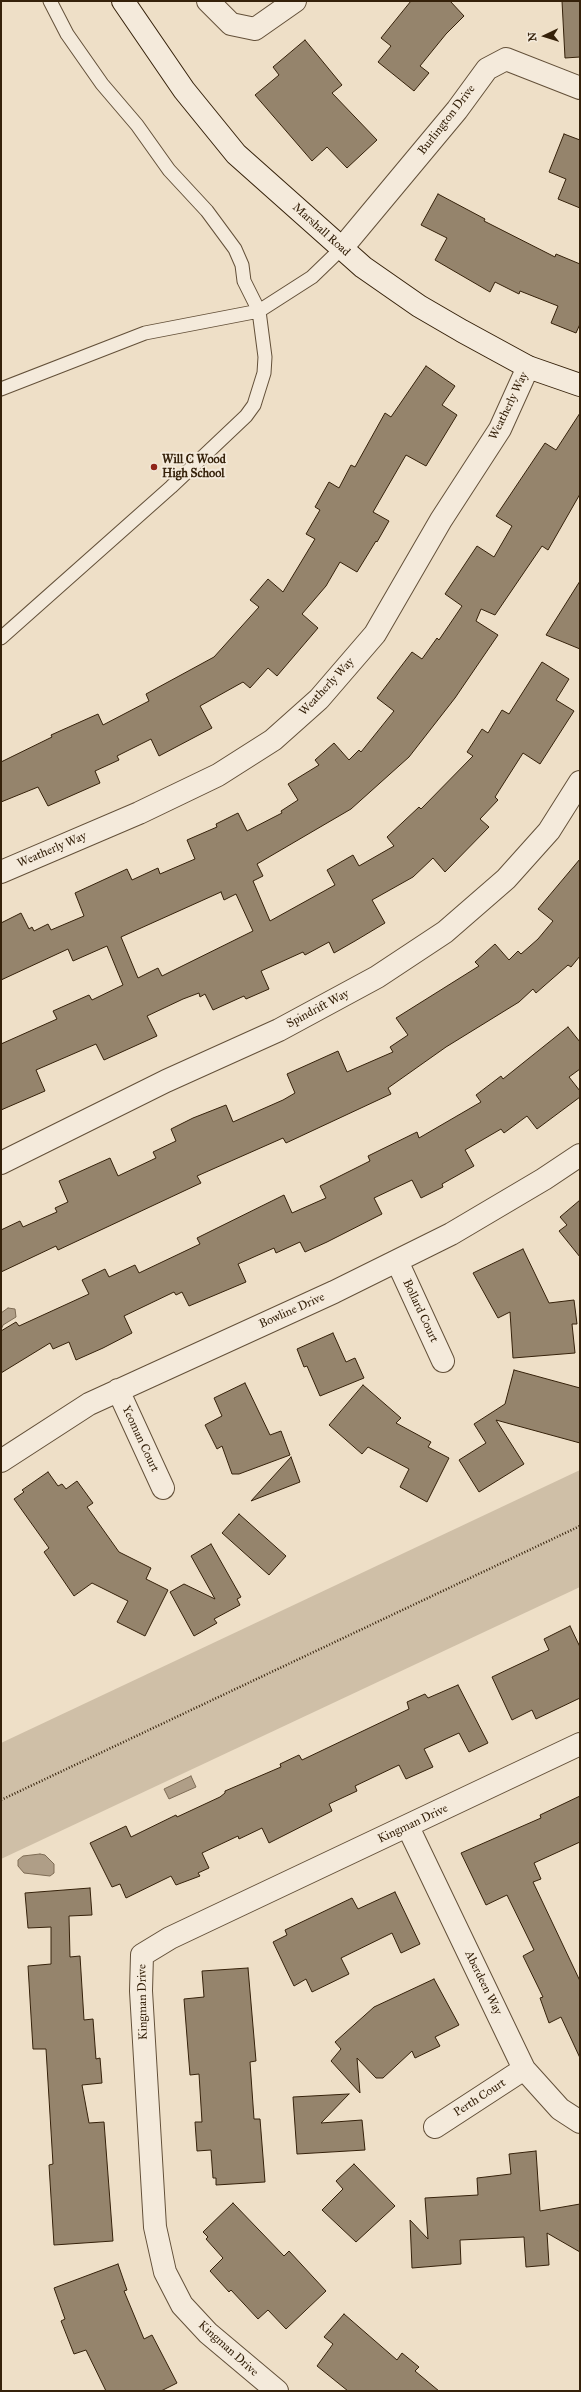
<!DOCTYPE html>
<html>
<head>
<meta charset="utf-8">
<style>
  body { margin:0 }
  #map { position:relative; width:581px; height:2392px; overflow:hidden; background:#eedfc7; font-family:"IM FELL Great Primer",serif }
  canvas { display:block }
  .frame { position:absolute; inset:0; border:2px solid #35210a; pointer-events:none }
  .north { position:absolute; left:525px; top:16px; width:40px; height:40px; -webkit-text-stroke:3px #f4eadb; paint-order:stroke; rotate:266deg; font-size:11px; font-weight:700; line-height:16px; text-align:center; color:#35210a }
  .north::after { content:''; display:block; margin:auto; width:14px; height:18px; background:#35210a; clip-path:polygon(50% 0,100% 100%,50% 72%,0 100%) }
</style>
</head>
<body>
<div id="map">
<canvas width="581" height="2392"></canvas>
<div class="frame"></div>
<div class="north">N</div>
</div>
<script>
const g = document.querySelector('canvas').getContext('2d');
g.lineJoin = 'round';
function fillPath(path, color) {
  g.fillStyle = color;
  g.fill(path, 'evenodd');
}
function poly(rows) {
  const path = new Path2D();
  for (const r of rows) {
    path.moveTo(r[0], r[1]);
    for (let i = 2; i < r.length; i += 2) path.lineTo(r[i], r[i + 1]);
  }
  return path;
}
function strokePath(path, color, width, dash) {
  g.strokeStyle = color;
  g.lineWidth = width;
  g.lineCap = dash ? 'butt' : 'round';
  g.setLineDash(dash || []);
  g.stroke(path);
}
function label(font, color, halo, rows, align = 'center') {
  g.font = font + ' "IM FELL Great Primer",serif';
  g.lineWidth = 4;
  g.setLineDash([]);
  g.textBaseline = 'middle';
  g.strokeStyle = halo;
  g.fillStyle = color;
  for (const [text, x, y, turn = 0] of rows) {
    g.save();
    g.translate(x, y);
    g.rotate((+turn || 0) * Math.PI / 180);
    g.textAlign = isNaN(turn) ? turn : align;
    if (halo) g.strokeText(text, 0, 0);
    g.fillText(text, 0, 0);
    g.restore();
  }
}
const green = poly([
  [580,1470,580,1587,1,1859,1,1743]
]);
const water = poly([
  [8,1308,15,1309,16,1317,3,1325,1,1330,1,1313,8,1308],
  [191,1776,196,1787,169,1799,164,1789,191,1776],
  [40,1854,45,1855,54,1864,54,1873,50,1876,24,1873,18,1866,18,1860,23,1856,40,1854]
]);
const building = poly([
  [411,1,450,1,464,16,446,34,420,66,429,73,414,91,378,62,391,46,381,38,411,1],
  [562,1,580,1,580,57,565,58,562,1],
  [305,40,342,85,332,93,377,140,347,168,327,147,312,161,255,95,279,75,273,67,305,40],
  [564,134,580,140,580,208,558,199,566,179,549,172,564,134],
  [438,194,485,219,484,221,555,257,556,254,580,264,580,324,576,333,551,323,558,306,520,291,519,294,495,282,490,292,435,260,447,238,421,225,438,194],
  [426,366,455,386,442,405,457,415,426,466,406,455,373,512,389,521,377,542,376,541,357,572,340,562,326,586,302,614,318,628,277,676,268,668,250,688,243,682,200,706,212,728,159,756,151,739,117,756,119,760,95,771,100,783,48,806,38,787,1,802,1,762,52,737,51,735,98,714,103,725,149,701,146,694,214,657,259,607,250,600,268,579,283,592,315,539,306,534,320,510,315,507,329,482,339,488,351,465,355,467,385,413,391,417,426,366],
  [580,413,580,494,548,550,542,546,495,615,481,609,476,621,498,635,455,698,409,757,351,809,257,864,263,876,253,881,270,921,335,885,327,870,353,855,359,866,394,846,387,837,419,807,421,809,473,756,467,752,482,729,488,733,502,710,509,714,542,662,569,679,556,700,574,711,540,764,523,753,495,797,498,800,480,819,489,827,445,872,433,858,413,877,372,900,385,923,355,941,334,953,329,942,305,955,303,952,261,971,269,989,246,999,244,996,213,1010,205,994,200,997,199,993,183,999,147,1016,157,1036,104,1060,96,1044,36,1070,45,1091,1,1110,1,1044,57,1019,53,1011,89,995,92,1000,123,985,107,946,73,961,68,949,1,980,1,923,21,913,29,929,32,927,34,931,48,924,51,930,84,916,75,893,127,869,132,880,158,868,160,874,195,859,187,840,217,827,216,824,238,813,247,831,282,813,281,811,298,800,288,784,319,765,315,760,334,743,349,760,359,750,361,752,394,711,377,698,412,652,422,659,437,638,439,640,462,606,445,594,477,546,494,557,512,526,496,516,545,443,556,450,580,413],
  [221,892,224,900,236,894,253,931,162,976,158,968,138,978,121,937,221,892],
  [580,581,580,649,546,635,580,581],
  [580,859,580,956,571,967,568,965,536,993,533,989,519,1002,446,1047,388,1088,391,1094,286,1143,283,1138,197,1176,201,1183,58,1250,56,1246,1,1272,1,1230,20,1221,23,1227,57,1212,55,1208,68,1202,59,1181,110,1158,118,1176,156,1158,153,1152,176,1141,171,1129,193,1118,226,1105,233,1122,283,1100,295,1093,287,1074,338,1051,347,1072,393,1052,390,1047,408,1035,396,1018,479,966,475,962,495,944,509,960,518,951,521,954,538,939,553,921,538,909,580,859],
  [568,1027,580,1042,580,1069,569,1077,580,1091,580,1097,537,1129,527,1116,504,1133,501,1129,465,1150,474,1166,442,1184,443,1187,421,1198,412,1180,374,1198,382,1214,327,1242,305,1252,300,1242,276,1253,274,1248,238,1264,246,1282,189,1306,182,1292,176,1295,174,1292,124,1316,132,1333,103,1348,76,1360,69,1342,53,1349,50,1343,1,1373,1,1331,16,1322,19,1326,89,1294,82,1280,105,1269,109,1277,135,1265,139,1273,200,1244,197,1238,284,1195,292,1213,326,1198,320,1186,370,1161,368,1156,417,1132,419,1138,481,1102,476,1095,501,1076,503,1079,568,1027],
  [580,1200,580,1257,559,1231,567,1225,560,1217,580,1200],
  [523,1249,549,1303,574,1300,577,1324,572,1324,575,1353,513,1358,510,1312,498,1318,473,1273,523,1249],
  [333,1333,346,1362,355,1358,364,1378,320,1396,307,1366,304,1367,297,1349,333,1333],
  [514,1370,580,1388,580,1443,496,1420,524,1464,479,1492,459,1460,486,1443,474,1424,505,1404,514,1370],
  [245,1383,270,1435,281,1431,290,1455,239,1474,232,1474,222,1446,217,1449,205,1425,222,1416,214,1398,245,1383],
  [363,1385,401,1418,396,1423,431,1442,428,1447,449,1458,427,1502,400,1487,409,1469,368,1447,362,1454,329,1425,363,1385],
  [291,1457,300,1482,251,1501,291,1457],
  [48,1472,58,1486,62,1484,66,1489,77,1481,93,1503,87,1507,119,1552,151,1568,146,1579,168,1590,145,1636,117,1622,128,1601,92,1583,74,1596,44,1552,49,1548,14,1499,24,1492,22,1490,48,1472],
  [239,1514,286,1556,269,1575,222,1533,239,1514],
  [211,1544,241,1597,237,1599,240,1605,214,1619,217,1623,194,1636,170,1592,184,1584,215,1599,191,1556,211,1544],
  [570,1626,580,1647,580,1698,536,1719,532,1710,512,1720,492,1677,549,1650,544,1639,570,1626],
  [458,1685,488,1743,469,1752,459,1733,424,1749,433,1767,406,1779,399,1765,355,1786,357,1791,329,1804,332,1811,269,1843,262,1828,239,1839,238,1836,202,1853,209,1868,198,1873,200,1876,176,1885,171,1876,126,1898,120,1884,112,1887,90,1843,126,1826,131,1837,176,1815,177,1817,220,1797,225,1793,225,1791,281,1767,280,1764,299,1755,302,1760,409,1709,407,1702,425,1694,428,1698,458,1685],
  [580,1796,580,1842,534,1863,541,1879,533,1882,580,1981,580,2058,561,2017,549,2023,540,1998,543,1997,523,1956,534,1950,507,1895,486,1905,461,1853,541,1818,540,1815,580,1796],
  [90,1888,92,1915,69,1916,70,1957,80,1956,84,2020,93,2019,96,2059,100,2058,102,2083,82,2085,89,2123,104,2122,113,2241,54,2245,49,2165,53,2164,46,2049,33,2049,28,1966,51,1964,51,1927,28,1928,25,1893,90,1888],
  [395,1892,420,1944,401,1953,392,1933,341,1958,349,1974,312,1992,306,1979,294,1986,273,1942,287,1935,285,1930,352,1898,358,1909,395,1892],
  [248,1968,256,2061,250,2062,254,2119,260,2119,265,2182,216,2185,216,2178,213,2178,211,2150,197,2151,195,2122,202,2122,199,2074,190,2075,184,1999,204,1997,202,1971,248,1968],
  [434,1979,459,2025,435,2037,440,2046,415,2058,412,2051,383,2078,376,2078,357,2058,360,2093,331,2061,341,2049,335,2042,374,2007,434,1979],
  [349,2094,321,2123,362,2120,365,2150,297,2154,293,2097,349,2094],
  [536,2151,540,2211,580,2204,580,2252,547,2233,549,2265,526,2267,524,2237,460,2240,461,2264,412,2268,410,2220,428,2239,425,2198,478,2195,477,2178,511,2174,509,2154,536,2151],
  [354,2164,395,2206,356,2242,322,2210,343,2189,336,2181,354,2164],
  [233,2203,284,2256,289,2251,326,2291,286,2329,268,2310,258,2319,231,2290,229,2292,210,2271,223,2258,206,2239,208,2237,203,2232,233,2203],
  [118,2264,127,2290,124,2291,144,2339,152,2335,177,2383,161,2391,106,2391,86,2350,74,2354,61,2321,65,2319,54,2288,118,2264],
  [344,2314,397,2360,402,2353,419,2367,415,2371,439,2391,348,2391,317,2366,333,2344,324,2337,344,2314]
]);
const path = poly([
  [1,1800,580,1526]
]);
const lane = poly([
  [50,1,67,34,102,84,137,125,169,170,207,211,235,249,242,265,244,281,259,311,312,277,342,248],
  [1,389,145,333,259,311,265,357,264,373,254,405,246,416,171,487,1,638]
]);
const street = poly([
  [208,1,231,24,255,29,295,1],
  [342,248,457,110,487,69,506,59,580,88],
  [1,872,139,813,218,775,273,740,319,699,375,634,441,520,500,429,528,367],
  [1,1163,166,1081,279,1030,377,977,445,932,506,879,549,831,580,782],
  [397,1261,443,1361],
  [118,1390,163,1488],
  [1,1461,89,1404,334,1292,451,1234,544,1179,580,1155],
  [408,1827,524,2069,560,2109,580,2122],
  [435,2127,524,2069],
  [277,2391,208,2333,182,2305,165,2272,155,2227,141,1991,142,1955,170,1938,580,1744]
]);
const secondary = poly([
  [123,1,184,90,236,154,363,267,419,306,462,331,528,367,580,385]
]);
const markers = [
  [154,467,4,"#8f2418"]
];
const streetNames = [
  ["Burlington Drive",447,120,-52],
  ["Marshall Road",321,230,42],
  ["Weatherly Way",509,406,-64],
  ["Weatherly Way",327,687,-47],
  ["Weatherly Way",52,850,-23],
  ["Spindrift Way",318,1009,-28],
  ["Bowline Drive",292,1311,-24],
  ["Bollard Court",420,1311,65],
  ["Yeoman Court",140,1439,65],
  ["Kingman Drive",413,1824,-25],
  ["Aberdeen Way",483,1983,64],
  ["Kingman Drive",143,2002,-91],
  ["Perth Court",480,2098,-33],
  ["Kingman Drive",228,2349,42]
];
const poiNames = [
  ["Will C Wood",162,460],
  ["High School",162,474]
];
fillPath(green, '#cfbfa7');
fillPath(water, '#af9e87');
strokePath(water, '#7e6c55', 1);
fillPath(building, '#95846c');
strokePath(building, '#35210a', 1);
strokePath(lane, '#635039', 15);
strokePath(street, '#635039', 24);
strokePath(secondary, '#35210a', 24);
strokePath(path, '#35210a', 2.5, [1, 2]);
strokePath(lane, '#f4eadb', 13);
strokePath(street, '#f4eadb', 22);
strokePath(secondary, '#f4eadb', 22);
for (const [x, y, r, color] of markers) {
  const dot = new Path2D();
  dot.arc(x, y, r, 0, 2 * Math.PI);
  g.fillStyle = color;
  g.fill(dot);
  strokePath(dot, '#f4eadb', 1.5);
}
label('12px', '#35210a', '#f4eadb', streetNames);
label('bold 12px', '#35210a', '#f4eadb', poiNames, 'left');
</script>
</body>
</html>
